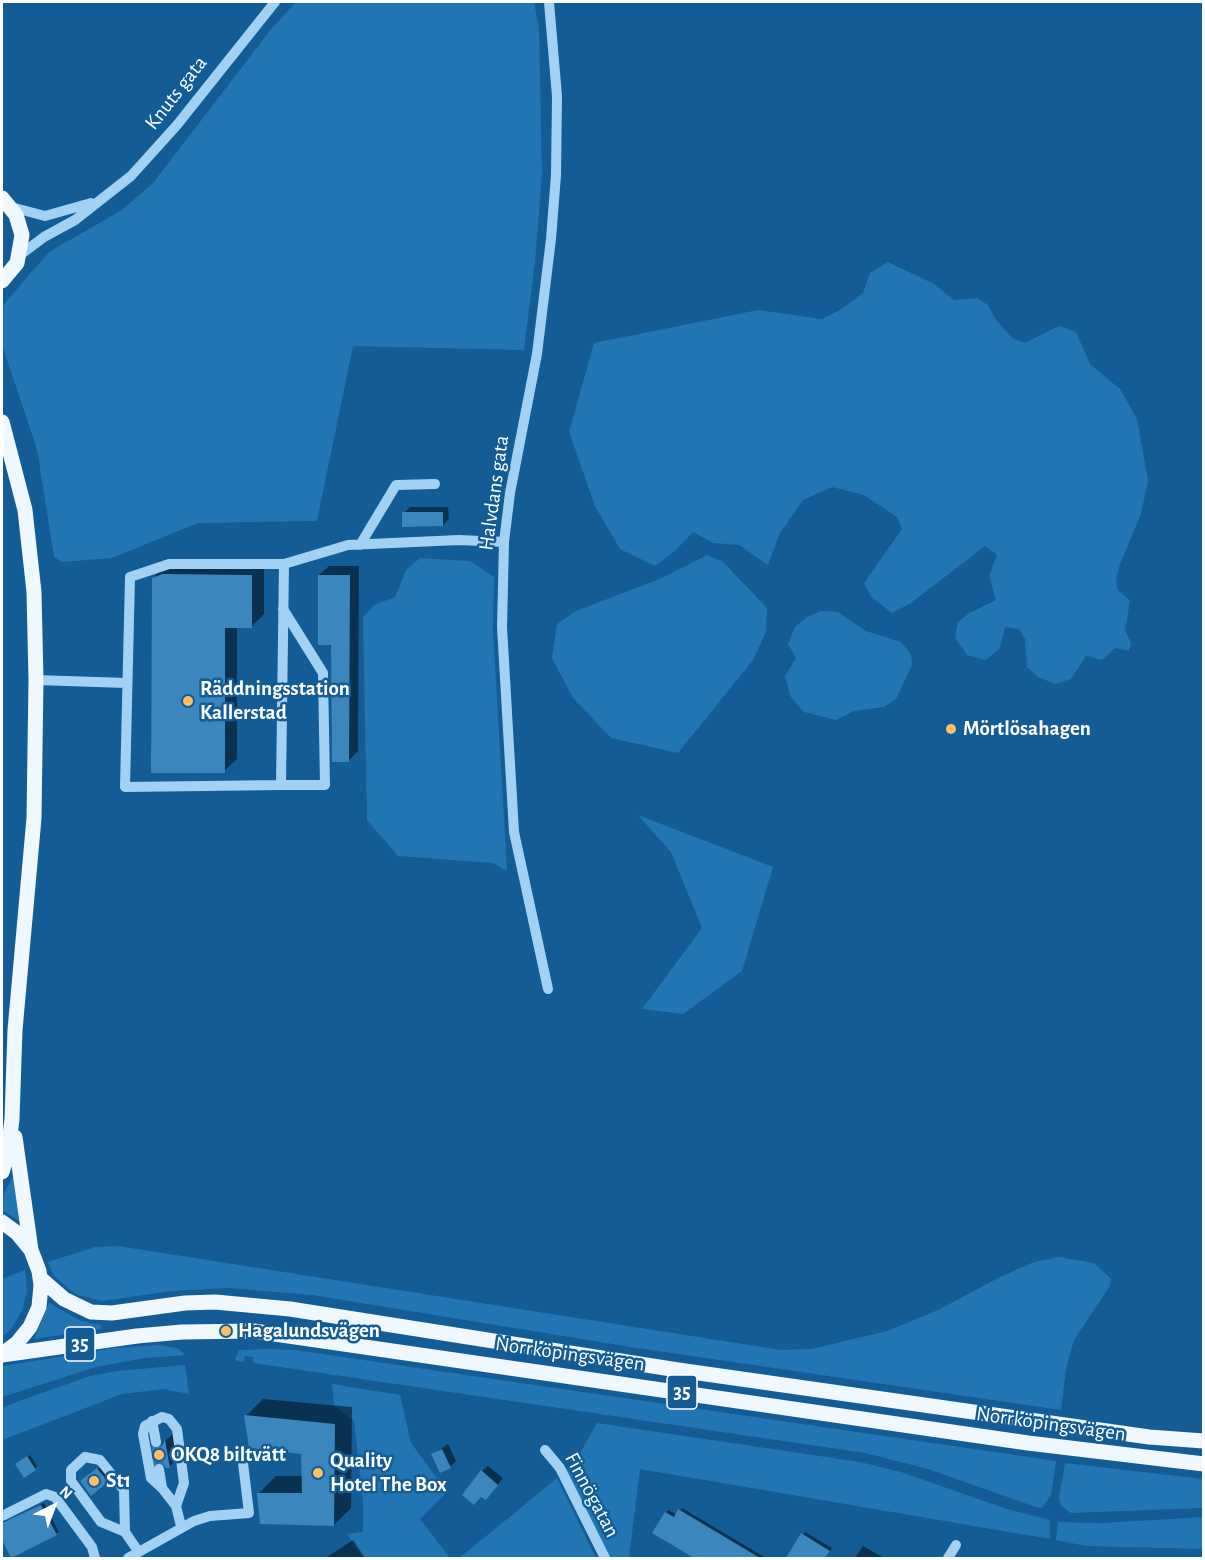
<!DOCTYPE html>
<html>
<head>
<meta charset="utf-8">
<style>
  body { margin:0 }
  #map { position:relative; width:1205px; height:1560px; overflow:hidden; background:#135c96; font-family:"Alegreya Sans",sans-serif }
  canvas { display:block }
  .frame { position:absolute; inset:0; border:3px solid #fff; pointer-events:none }
  .north { position:absolute; left:24px; top:1476px; width:60px; height:60px; -webkit-text-stroke:4px #135c96; paint-order:stroke; rotate:42deg; font-size:16px; font-weight:700; line-height:24px; text-align:center; color:#fff }
  .north::after { content:''; display:block; margin:auto; width:21px; height:27px; background:#fff; clip-path:polygon(50% 0,100% 100%,50% 72%,0 100%) }
</style>
</head>
<body>
<div id="map">
<canvas width="1205" height="1560"></canvas>
<div class="frame"></div>
<div class="north">N</div>
</div>
<script>
const g = document.querySelector('canvas').getContext('2d');
g.lineJoin = 'round';
function fillPath(path, color) {
  g.fillStyle = color;
  g.fill(path, 'evenodd');
}
function poly(rows) {
  const path = new Path2D();
  for (const r of rows) {
    path.moveTo(r[0], r[1]);
    for (let i = 2; i < r.length; i += 2) path.lineTo(r[i], r[i + 1]);
  }
  return path;
}
function strokePath(path, color, width, dash) {
  g.strokeStyle = color;
  g.lineWidth = width;
  g.lineCap = dash ? 'butt' : 'round';
  g.setLineDash(dash || []);
  g.stroke(path);
}
function label(font, color, halo, rows, align = 'center') {
  g.font = font + ' "Alegreya Sans",sans-serif';
  g.lineWidth = 5;
  g.setLineDash([]);
  g.textBaseline = 'middle';
  g.strokeStyle = halo;
  g.fillStyle = color;
  for (const [text, x, y, turn = 0] of rows) {
    g.save();
    g.translate(x, y);
    g.rotate((+turn || 0) * Math.PI / 180);
    g.textAlign = isNaN(turn) ? turn : align;
    if (halo) g.strokeText(text, 0, 0);
    g.fillText(text, 0, 0);
    g.restore();
  }
}
const green = poly([
  [296,2,534,2,539,28,542,174,535,262,524,350,353,346,317,521,198,523,112,558,62,562,54,557,37,449,2,345,3,305,49,252,122,210,153,183,272,28],
  [888,262,934,284,954,300,977,298,988,305,996,320,1012,338,1025,343,1059,326,1076,332,1090,364,1120,389,1137,419,1148,481,1141,514,1120,564,1116,580,1118,590,1130,601,1125,630,1131,643,1129,651,1115,648,1102,660,1086,656,1071,679,1055,684,1038,677,1027,667,1025,639,1019,629,1005,627,1000,648,986,660,967,655,955,638,958,622,969,613,996,600,989,576,997,555,985,546,911,603,892,613,871,597,864,583,902,529,897,517,864,495,832,487,803,500,780,533,768,565,739,545,713,543,693,532,675,551,655,566,620,549,595,506,569,432,594,343,758,310,822,319,840,310,863,293,870,273],
  [707,555,722,561,767,608,766,632,753,660,678,753,611,738,573,698,552,658,557,624,576,611,662,578],
  [420,558,470,561,494,577,493,631,507,871,493,863,398,856,367,820,363,617,374,605,395,597,406,570],
  [821,611,838,612,866,631,901,642,911,654,912,665,896,699,884,707,854,711,836,720,804,712,791,697,785,676,796,658,788,644,795,627,807,617],
  [638,815,773,867,742,971,683,1014,642,1009,702,928,671,852],
  [13,1177,15,1177,22,1223,2,1210,2,1196],
  [118,1246,781,1350,812,1349,887,1331,938,1310,1000,1277,1034,1262,1059,1257,1094,1263,1111,1279,1110,1286,1074,1340,1066,1369,1061,1410,637,1348,312,1295,228,1288,172,1291,102,1301,78,1295,69,1289,53,1275,48,1262,95,1247],
  [25,1270,27,1291,22,1311,11,1329,2,1337,2,1279],
  [49,1303,81,1321,101,1325,101,1329,34,1339],
  [160,1345,179,1349,185,1355,145,1358,96,1367,2,1397,2,1366,115,1348],
  [269,1349,295,1350,1056,1461,1051,1495,1042,1508,1033,1506,928,1469,865,1453,253,1363,253,1357,245,1356,244,1362,235,1360,239,1350],
  [185,1365,189,1394,164,1389,122,1394,2,1440,2,1408,19,1401,90,1376,117,1371],
  [332,1384,400,1395,411,1443,447,1492,420,1519,450,1558,363,1558,347,1534,363,1532,363,1503,354,1421,334,1406],
  [597,1423,860,1462,901,1472,1007,1509,1050,1520,1050,1539,640,1469,629,1558,609,1558,566,1470,575,1462],
  [1065,1463,1203,1479,1203,1508,1071,1513,1061,1506,1059,1498],
  [557,1478,596,1558,459,1558,501,1524],
  [1203,1517,1203,1549,1086,1546,1056,1540,1058,1522,1102,1523]
]);
const shadow = poly([
  [410,507,448,507,449,519,443,525,404,513],
  [264,563,264,614,251,627,237,627,237,759,224,771,153,578,166,565],
  [329,566,359,566,358,751,349,760,319,575],
  [263,1399,352,1407,351,1508,334,1525,259,1493,276,1476,303,1476,303,1452,246,1416],
  [178,1430,182,1454,169,1467,155,1449],
  [448,1444,456,1461,450,1467,433,1454],
  [30,1455,37,1466,35,1469,19,1462],
  [488,1466,503,1478,492,1492,482,1471],
  [100,1467,109,1478,107,1481,85,1479],
  [44,1503,59,1532,12,1557,2,1537,2,1522,9,1521],
  [682,1508,766,1558,697,1558,654,1533,668,1510,677,1515],
  [805,1532,832,1548,825,1558,788,1558],
  [353,1540,365,1558,326,1558,327,1557],
  [863,1546,884,1558,855,1558]
]);
const building = poly([
  [402,512,443,512,443,526,402,527],
  [162,574,252,575,252,628,225,628,225,773,151,773,152,578],
  [318,575,350,575,349,762,332,762,331,645,318,645],
  [244,1415,335,1424,334,1526,260,1524,257,1493,302,1493,301,1454,249,1448],
  [165,1440,170,1468,166,1468,162,1462,156,1462,153,1449,160,1448],
  [442,1449,451,1468,440,1473,431,1454],
  [27,1456,36,1470,24,1478,15,1464],
  [97,1468,108,1482,91,1496,80,1481],
  [481,1470,498,1485,486,1500,481,1497,474,1505,462,1495],
  [41,1505,57,1535,11,1558,2,1540,2,1523],
  [678,1509,760,1558,694,1558,652,1533,665,1512,674,1517],
  [801,1533,830,1551,825,1558,786,1558]
]);
const minorTunnel = poly([
  [156,1442,159,1469]
]);
const minor = poly([
  [11,207,45,216,91,203],
  [20,255,44,237,75,220,131,176,177,125,275,2],
  [360,545,396,485,435,484],
  [284,564,281,785,125,787,130,577,169,564,284,564,348,545,459,540,504,542],
  [36,680,127,683],
  [281,785,325,785,323,673,283,609],
  [548,989,514,832,502,627,504,542,510,493,537,354,551,239,556,175,557,96,549,2],
  [152,1421,156,1442],
  [545,1450,560,1468,605,1558],
  [159,1469,162,1488,176,1506,181,1526],
  [162,1488,151,1478,143,1434,145,1426,162,1417,169,1419,177,1429,184,1483,176,1506],
  [2,1516,46,1494,55,1497,92,1547,95,1558],
  [125,1532,124,1490,100,1460,85,1457,71,1470,71,1481,101,1522,125,1532,138,1551],
  [128,1558,194,1521,210,1516,249,1513,243,1463],
  [948,1558,956,1545]
]);
const major = poly([
  [2,198,16,215,22,235,17,263,2,281],
  [2,422,25,510,34,592,36,680,34,818,15,1030,12,1119,8,1152,2,1172],
  [15,1137,31,1250],
  [2,1222,17,1233,31,1250,39,1271,41,1285,39,1307,30,1327,17,1343,2,1354],
  [40,1278,64,1299,91,1312,112,1313,185,1303,215,1302,290,1309,678,1370,1149,1437,1204,1441],
  [2,1355,137,1336,182,1332,254,1331,1028,1443,1204,1464]
]);
const markers = [
  [188,701,6,"#ffc065"],
  [951,729,6,"#ffc065"],
  [226,1331,6,"#ffc065"],
  [159,1455,6,"#ffc065"],
  [318,1473,6,"#ffc065"],
  [94,1481,6,"#ffc065"]
];
const shields = [
  [80,1344,30],
  [682,1392,30]
];
const shieldNames = [
  ["35",80,1344],
  ["35",682,1392]
];
const streetNames = [
  ["Knuts gata",176,93,-52],
  ["Halvdans gata",494,493,-82],
  ["Norrköpingsvägen",570,1354,8],
  ["Norrköpingsvägen",1051,1424,8],
  ["Finnögatan",592,1495,62]
];
const poiNames = [
  ["Räddningsstation",200,689],
  ["Kallerstad",200,713],
  ["Mörtlösahagen",963,729],
  ["Hagalundsvägen",238,1331],
  ["OKQ8 biltvätt",171,1455],
  ["Quality",330,1461],
  ["Hotel The Box",330,1485],
  ["St1",106,1481]
];
fillPath(green, '#2275b3');
fillPath(shadow, '#0007');
fillPath(building, '#3c86be');
strokePath(minorTunnel, '#3674a6', 10, [10, 5]);
strokePath(minor, '#a3d1f3', 10);
strokePath(major, '#eff7ff', 15);
for (const [x, y, r, color] of markers) {
  const dot = new Path2D();
  dot.arc(x, y, r, 0, 2 * Math.PI);
  g.fillStyle = color;
  g.fill(dot);
  strokePath(dot, '#135c96', 2);
}
for (const [x, y, w] of shields) {
  const box = new Path2D();
  box.roundRect(x - w / 2, y - 17, w, 34, 4.5);
  g.fillStyle = '#135c96';
  g.fill(box);
  strokePath(box, '#fff', 1.5);
}
label('bold 20px', '#fff', null, shieldNames);
label('21px', '#fff', '#135c96', streetNames);
label('bold 21px', '#fff', '#135c96', poiNames, 'left');
</script>
</body>
</html>
